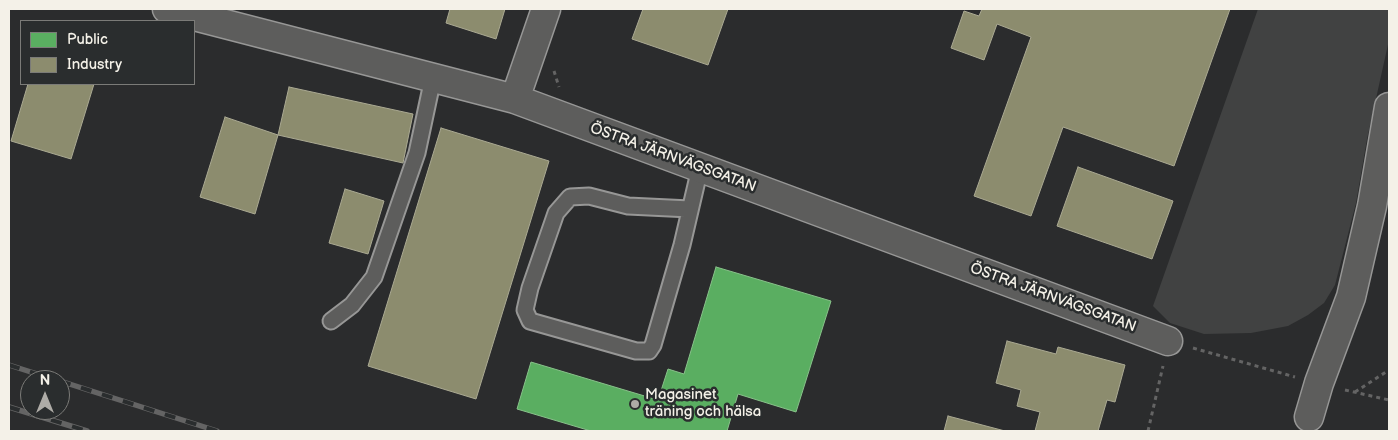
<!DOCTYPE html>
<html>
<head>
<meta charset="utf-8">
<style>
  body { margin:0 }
  #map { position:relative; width:1398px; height:440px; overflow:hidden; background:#2b2c2d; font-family:"Balsamiq Sans",sans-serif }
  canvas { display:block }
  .frame { position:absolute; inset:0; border:10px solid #f4f1e8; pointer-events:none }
  .legend { position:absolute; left:20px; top:20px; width:175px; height:65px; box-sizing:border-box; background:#2a2d2e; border:1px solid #7b7b78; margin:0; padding:6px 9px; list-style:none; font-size:15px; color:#f4f1e8 }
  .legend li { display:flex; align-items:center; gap:10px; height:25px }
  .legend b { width:25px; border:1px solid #7b7b78 }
  .north { position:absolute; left:20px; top:370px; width:50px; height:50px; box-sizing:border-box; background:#2a2d2e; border:1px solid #7b7b78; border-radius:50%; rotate:0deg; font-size:14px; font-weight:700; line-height:20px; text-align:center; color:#f4f1e8 }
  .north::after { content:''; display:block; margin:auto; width:18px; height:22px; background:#aeaca7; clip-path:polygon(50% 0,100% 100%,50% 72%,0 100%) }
</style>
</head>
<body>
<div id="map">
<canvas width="1398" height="440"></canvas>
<div class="frame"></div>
<ul class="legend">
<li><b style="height:14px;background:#5aae61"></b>Public</li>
<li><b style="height:14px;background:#8c8c6e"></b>Industry</li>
</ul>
<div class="north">N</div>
</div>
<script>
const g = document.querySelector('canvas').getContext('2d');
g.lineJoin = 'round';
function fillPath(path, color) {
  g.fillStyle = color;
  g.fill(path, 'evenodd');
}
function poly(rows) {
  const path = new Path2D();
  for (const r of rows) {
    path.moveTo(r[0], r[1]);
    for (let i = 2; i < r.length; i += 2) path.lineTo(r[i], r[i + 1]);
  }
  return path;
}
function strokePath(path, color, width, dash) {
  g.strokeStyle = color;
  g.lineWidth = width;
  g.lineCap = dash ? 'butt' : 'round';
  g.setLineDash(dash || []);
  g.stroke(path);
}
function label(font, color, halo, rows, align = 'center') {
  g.font = font + ' "Balsamiq Sans",sans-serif';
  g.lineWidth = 5;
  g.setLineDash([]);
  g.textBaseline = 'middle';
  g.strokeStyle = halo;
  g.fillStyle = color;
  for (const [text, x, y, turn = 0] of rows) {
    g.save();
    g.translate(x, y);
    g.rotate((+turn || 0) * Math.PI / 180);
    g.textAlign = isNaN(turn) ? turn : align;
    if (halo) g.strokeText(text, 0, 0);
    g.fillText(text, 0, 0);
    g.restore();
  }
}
const green = poly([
  [1258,9,1389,9,1389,40,1367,139,1356,203,1335,285,1324,303,1308,315,1288,326,1251,333,1204,334,1170,323,1153,306]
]);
const public = poly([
  [716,267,831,301,796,412,738,394,727,431,591,431,517,409,531,362,658,400,668,369,684,374,716,267]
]);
const industry = poly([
  [450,9,505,9,496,39,446,23,450,9],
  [643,9,728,9,708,65,632,39,643,9],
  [982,9,1230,9,1174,166,1063,127,1031,216,974,196,1031,37,997,24,984,60,951,48,964,11,979,16,982,9],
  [28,84,94,84,71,159,11,141,28,84],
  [289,87,413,114,403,163,278,135,289,87],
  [225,117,278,135,255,214,200,197,225,117],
  [441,128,549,161,476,399,368,366,441,128],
  [1078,167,1173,201,1152,259,1057,226,1078,167],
  [345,189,384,201,368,254,329,243,345,189],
  [1007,341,1056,354,1058,347,1125,365,1115,402,1107,400,1098,431,1035,431,1040,412,1017,406,1021,390,996,383,1007,341],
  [948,416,1005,431,944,431,948,416]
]);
const path = poly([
  [554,71,559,87],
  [1193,348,1295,377],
  [1345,390,1389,400],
  [1355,392,1389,370],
  [1148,431,1163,366]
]);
const service = poly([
  [690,209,628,206,589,196,570,197,556,213,530,288,525,310,530,321,636,351,649,351,653,345,682,245,700,168],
  [331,321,352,305,374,277,417,153,433,78]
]);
const minor = poly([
  [167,9,515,99,1168,341],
  [515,99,546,9],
  [1309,417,1319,383,1351,297,1372,206,1389,107]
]);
const rail = poly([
  [9,365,56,380],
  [60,381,217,431],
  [9,407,87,431]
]);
const markers = [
  [635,404,5,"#aeaca7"]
];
const streetNames = [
  ["ÖSTRA JÄRNVÄGSGATAN",673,158,20],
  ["ÖSTRA JÄRNVÄGSGATAN",1053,298,20]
];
const poiNames = [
  ["Magasinet",645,395],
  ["träning och hälsa",645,412]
];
fillPath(green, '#414242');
fillPath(public, '#5aae61');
strokePath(public, '#88c28a', 1);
fillPath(industry, '#8c8c6e');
strokePath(industry, '#abaa93', 1);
strokePath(service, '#979796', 19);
strokePath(minor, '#979796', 31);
strokePath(path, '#646464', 3, [4, 4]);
strokePath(service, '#5d5d5c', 15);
strokePath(minor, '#5d5d5c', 28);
strokePath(rail, '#646464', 5.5);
strokePath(rail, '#2a2d2e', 4, [11]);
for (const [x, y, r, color] of markers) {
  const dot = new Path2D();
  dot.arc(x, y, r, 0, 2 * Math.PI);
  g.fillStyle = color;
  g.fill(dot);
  strokePath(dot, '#2a2d2e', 2);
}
label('15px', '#f4f1e8', '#2a2d2e', streetNames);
label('15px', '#f4f1e8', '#2a2d2e', poiNames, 'left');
</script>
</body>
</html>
